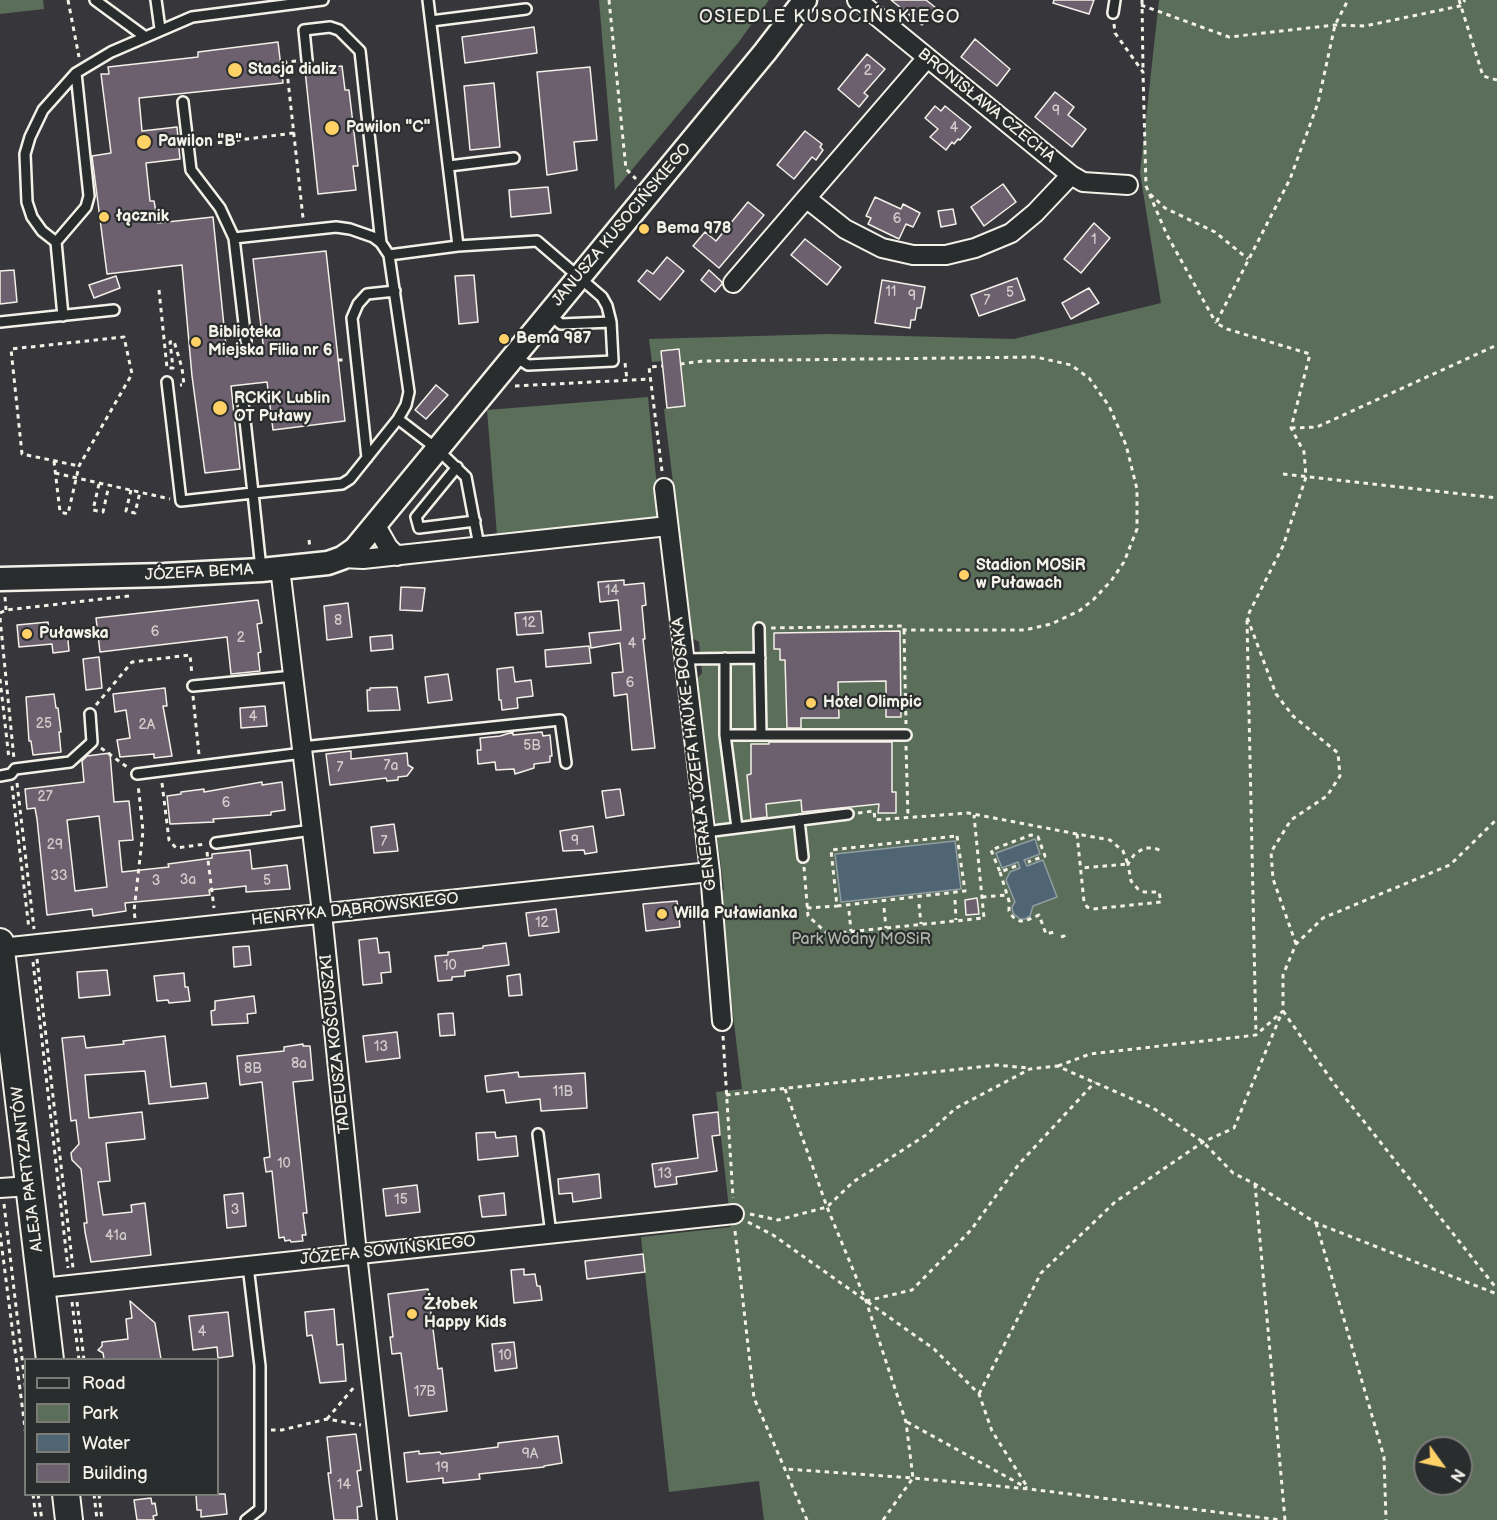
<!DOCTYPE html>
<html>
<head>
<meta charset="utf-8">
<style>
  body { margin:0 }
  #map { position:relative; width:1497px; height:1520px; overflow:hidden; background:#37373b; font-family:"Balsamiq Sans",sans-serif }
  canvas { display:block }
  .legend { position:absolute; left:24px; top:1358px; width:195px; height:138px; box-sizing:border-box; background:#2a2d2e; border:2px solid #7b7b78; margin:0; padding:8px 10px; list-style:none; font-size:18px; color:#f4f1e8 }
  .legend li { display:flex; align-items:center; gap:12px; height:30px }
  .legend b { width:30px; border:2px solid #7b7b78 }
  .north { position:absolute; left:1413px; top:1436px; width:60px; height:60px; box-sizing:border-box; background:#2a2d2e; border:2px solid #7b7b78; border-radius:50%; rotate:123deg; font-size:16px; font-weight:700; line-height:24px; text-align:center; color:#f4f1e8 }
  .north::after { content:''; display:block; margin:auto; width:21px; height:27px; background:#ffd166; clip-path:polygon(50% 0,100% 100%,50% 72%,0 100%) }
</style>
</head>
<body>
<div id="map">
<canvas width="1497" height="1520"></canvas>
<ul class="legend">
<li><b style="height:8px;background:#2a2d2e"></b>Road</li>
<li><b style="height:16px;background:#5a6e59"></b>Park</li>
<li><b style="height:16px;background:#4f6573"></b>Water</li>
<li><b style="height:16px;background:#6c606f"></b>Building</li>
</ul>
<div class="north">N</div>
</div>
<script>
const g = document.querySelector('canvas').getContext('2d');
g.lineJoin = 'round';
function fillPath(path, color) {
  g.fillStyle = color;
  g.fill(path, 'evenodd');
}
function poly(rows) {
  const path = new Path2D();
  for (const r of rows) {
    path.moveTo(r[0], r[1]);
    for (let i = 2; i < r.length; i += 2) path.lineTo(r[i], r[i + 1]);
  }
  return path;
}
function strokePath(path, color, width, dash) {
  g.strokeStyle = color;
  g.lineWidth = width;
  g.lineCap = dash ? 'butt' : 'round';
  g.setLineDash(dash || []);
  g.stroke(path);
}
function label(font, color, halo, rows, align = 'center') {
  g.font = font + ' "Balsamiq Sans",sans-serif';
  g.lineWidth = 4.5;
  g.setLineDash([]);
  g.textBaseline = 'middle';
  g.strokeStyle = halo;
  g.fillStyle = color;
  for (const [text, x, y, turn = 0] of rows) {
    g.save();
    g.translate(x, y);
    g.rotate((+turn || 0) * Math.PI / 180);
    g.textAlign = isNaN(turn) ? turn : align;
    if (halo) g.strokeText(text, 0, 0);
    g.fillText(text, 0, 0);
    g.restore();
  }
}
const green = poly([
  [0,0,43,0,44,9,0,14],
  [599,0,769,0,738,43,615,190],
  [1159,0,1497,0,1497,1520,764,1520,759,1481,669,1492,641,1237,731,1227,716,1092,742,1089,718,892,724,890,697,679,702,673,699,642,692,638,664,409,667,408,662,361,652,362,649,339,829,334,1014,339,1161,303,1140,173],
  [1425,1448,1461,1448,1461,1484,1425,1484],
  [648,397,660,517,497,535,487,410]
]);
const water = poly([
  [1035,839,1040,854,1024,860,1027,866,1043,860,1057,897,1033,906,1030,916,1025,919,1020,919,1013,913,1012,907,1015,902,1006,880,1010,872,1020,868,1018,862,1002,868,996,853,1035,839],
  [955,841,961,889,841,902,835,854,955,841]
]);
const building = poly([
  [891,0,926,0,936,8,922,25,891,0],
  [1054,0,1094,0,1089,14,1053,3,1054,0],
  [534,27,537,53,465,63,462,37,534,27],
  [975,39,1010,69,997,86,961,57,975,39],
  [278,42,283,83,139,98,142,131,177,127,180,159,146,163,150,201,154,201,158,223,213,217,227,356,264,352,253,259,326,251,345,421,273,430,267,382,231,386,240,469,205,473,192,376,182,265,107,274,92,156,111,153,101,74,109,74,108,67,198,57,198,52,278,42],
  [867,54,885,69,864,93,868,96,859,107,838,89,867,54],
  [342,66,345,90,349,90,358,166,353,166,356,190,318,194,305,70,342,66],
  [590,67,597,140,574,142,577,170,547,175,537,72,590,67],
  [494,83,500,147,470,150,464,86,494,83],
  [1055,92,1074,107,1068,115,1086,129,1072,147,1035,117,1055,92],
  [935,106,941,111,945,106,971,127,960,140,958,139,954,144,952,142,946,150,930,137,938,129,925,118,935,106],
  [805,131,822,144,820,147,823,150,816,160,812,157,794,179,777,165,805,131],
  [1003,184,1016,202,984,226,971,207,1003,184],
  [548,187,551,213,511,217,509,190,548,187],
  [875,197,901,209,903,204,920,213,913,227,906,224,899,239,868,224,871,218,866,216,875,197],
  [748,202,764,215,719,268,693,246,705,232,716,241,748,202],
  [953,209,956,224,941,227,938,211,953,209],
  [1094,223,1110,238,1081,273,1064,259,1094,223],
  [805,239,841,267,827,285,791,255,805,239],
  [667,257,684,271,660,300,638,281,647,270,653,274,667,257],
  [14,270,17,302,0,304,0,271,14,270],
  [709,270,722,282,722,284,715,292,701,280,709,270],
  [474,275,478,322,459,324,455,276,474,275],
  [116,276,120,288,94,298,89,285,116,276],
  [1017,278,1025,300,979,316,971,295,1017,278],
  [882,280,925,287,921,308,917,308,915,320,911,320,910,328,875,323,882,280],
  [1089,288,1099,303,1071,319,1062,303,1089,288],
  [679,349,685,406,667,408,661,351,679,349],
  [436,385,448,395,426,419,415,410,436,385],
  [624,580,624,585,644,583,646,605,642,606,645,639,643,639,655,748,632,750,627,694,614,696,612,673,623,672,620,643,591,648,589,633,621,630,618,600,600,602,598,582,624,580],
  [401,587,425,588,422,611,400,610,401,587],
  [258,600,262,623,257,624,261,652,258,653,260,671,231,674,227,637,100,652,96,618,258,600],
  [348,603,352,637,327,640,324,606,348,603],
  [541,611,543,633,517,635,515,613,541,611],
  [48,622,49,632,67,630,69,651,53,653,52,644,19,647,17,625,48,622],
  [900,631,901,717,886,717,886,681,838,682,839,718,801,718,801,728,787,728,785,660,780,660,780,649,774,649,774,633,900,631],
  [392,635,393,649,371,651,370,637,392,635],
  [589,646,591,663,546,667,545,650,589,646],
  [99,657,102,688,86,690,83,659,99,657],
  [513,667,515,682,531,680,533,696,517,698,518,708,502,710,501,700,499,700,497,669,513,667],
  [448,674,452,700,428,703,425,677,448,674],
  [397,687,400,710,368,711,367,690,370,690,370,688,397,687],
  [165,688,167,706,163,706,172,756,154,758,154,754,120,757,117,740,130,738,126,710,115,712,113,694,165,688],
  [54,694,56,708,58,708,61,732,59,732,61,752,33,755,31,741,29,741,26,697,54,694],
  [265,706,267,726,241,728,240,708,265,706],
  [513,732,513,735,542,732,543,736,550,735,552,756,550,756,550,762,534,764,534,768,515,774,514,769,496,770,495,762,478,764,477,750,481,750,480,738,500,736,513,732],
  [769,742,892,742,892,792,896,792,896,813,878,813,879,804,802,812,801,800,766,804,767,817,751,819,747,775,751,774,751,744,769,744,769,742],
  [351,751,351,759,407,753,408,765,413,768,407,776,398,777,398,780,387,781,386,778,330,785,326,754,351,751],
  [110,753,114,802,129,801,133,840,119,841,122,872,169,867,168,864,212,858,212,854,250,850,252,869,287,865,290,889,246,892,246,886,209,890,210,895,125,903,126,911,93,916,92,909,47,915,37,819,35,808,27,809,25,789,84,782,82,761,87,756,110,753],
  [99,816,107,887,75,891,67,820,99,816],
  [262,782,262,785,282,782,285,810,271,812,271,815,213,819,214,822,170,824,167,796,181,794,181,792,204,789,204,792,262,782],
  [620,789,624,815,606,818,602,791,620,789],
  [394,824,398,851,374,853,371,827,394,824],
  [593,826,597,852,585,854,584,850,563,851,560,831,593,826],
  [977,898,979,914,966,915,965,900,977,898],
  [677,901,680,927,646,931,643,904,677,901],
  [556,909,559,932,529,936,526,913,556,909],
  [377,938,379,953,389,952,391,972,381,973,382,983,363,985,359,940,377,938],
  [506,943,509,965,465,971,465,976,452,977,452,980,438,981,435,956,448,955,448,952,483,948,483,946,506,943],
  [249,946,251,965,234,967,233,947,249,946],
  [107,970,110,995,79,998,77,972,107,970],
  [184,973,185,987,188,987,190,1001,169,1003,168,1000,157,1001,154,976,184,973],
  [520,974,522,995,509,996,507,976,520,974],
  [254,996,256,1013,247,1014,248,1023,212,1025,211,1011,215,1010,215,1001,254,996],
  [453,1013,455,1035,440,1036,438,1014,453,1013],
  [397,1032,400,1058,366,1062,363,1036,397,1032],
  [84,1036,86,1048,124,1044,123,1041,165,1036,171,1087,206,1083,208,1098,149,1104,145,1071,85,1075,89,1118,142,1112,145,1139,106,1143,110,1181,98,1182,103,1215,132,1212,131,1205,145,1203,151,1255,91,1262,85,1232,84,1223,87,1223,81,1169,72,1160,71,1153,79,1144,76,1120,71,1121,62,1038,84,1036],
  [303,1044,303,1046,310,1046,313,1080,293,1082,307,1213,303,1213,306,1235,302,1235,303,1241,291,1242,290,1240,285,1241,284,1237,279,1238,272,1171,266,1172,264,1158,270,1157,262,1082,240,1085,237,1056,284,1051,284,1047,303,1044],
  [518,1072,519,1077,585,1073,587,1108,541,1111,540,1099,506,1103,504,1090,487,1092,485,1076,518,1072],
  [718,1112,720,1135,712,1136,717,1171,676,1177,677,1184,655,1187,652,1164,698,1158,693,1115,718,1112],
  [495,1132,496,1138,516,1136,518,1156,478,1160,476,1133,495,1132],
  [599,1174,601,1198,573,1202,572,1193,559,1194,558,1179,599,1174],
  [417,1185,420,1212,386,1216,383,1189,417,1185],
  [243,1193,246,1226,227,1228,224,1195,243,1193],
  [504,1193,506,1215,482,1217,479,1196,504,1193],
  [643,1254,645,1272,587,1279,585,1261,643,1254],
  [524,1269,524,1275,535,1274,537,1286,540,1286,542,1300,514,1303,511,1270,524,1269],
  [428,1289,438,1369,442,1368,447,1411,409,1416,401,1353,392,1354,390,1337,393,1337,388,1294,428,1289],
  [130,1301,155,1323,161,1359,104,1359,103,1353,98,1350,102,1346,102,1342,128,1339,126,1319,132,1318,130,1301],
  [334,1309,337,1345,343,1344,346,1381,320,1383,312,1335,307,1336,305,1312,334,1309],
  [228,1312,233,1356,218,1358,217,1347,193,1350,189,1316,228,1312],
  [514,1342,517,1368,495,1371,492,1344,514,1342],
  [356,1434,361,1470,357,1471,362,1506,357,1507,358,1520,334,1520,328,1473,331,1473,327,1437,356,1434],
  [558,1436,562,1463,544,1466,544,1467,479,1474,480,1479,443,1483,443,1478,407,1482,404,1453,419,1451,419,1454,440,1452,441,1454,498,1447,498,1443,558,1436],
  [196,1494,225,1494,227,1514,201,1517,201,1510,197,1510,196,1494],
  [151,1498,152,1504,155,1503,157,1515,153,1516,154,1520,137,1520,134,1500,151,1498]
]);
const path = poly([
  [68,0,79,57],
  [609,0,626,169,636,179],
  [1142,0,1143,70],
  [1459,0,1483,76,1497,80],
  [1141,5,1229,37,1335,25,1365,26,1460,6,1465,0],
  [1114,24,1115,33,1143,72,1146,186,1167,235,1216,323],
  [296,61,286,62,303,218],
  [200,145,294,133],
  [1150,194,1165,208,1215,232,1248,259],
  [159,290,167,368,173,368,170,342,174,341,182,368,184,385,180,385],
  [338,360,346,360],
  [625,363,627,380],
  [680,364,703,361,1036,357,1071,365,1089,378,1109,406,1126,445,1137,489,1137,529,1124,562,1111,581,1093,600,1079,611,1051,624,1025,630,904,630,904,626,770,628],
  [515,386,651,379],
  [1291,428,1317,427,1497,345],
  [54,461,60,512,68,514,79,466,132,374,124,337,11,349,22,454,79,466],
  [662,471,649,367,662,366],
  [55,473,170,499],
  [1283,474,1497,498],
  [99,484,93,510,103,512,109,485],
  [131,490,126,511,135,513,140,492],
  [309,540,310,548],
  [5,597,6,610],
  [0,613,6,610,129,596],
  [0,618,14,759],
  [1247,620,1256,1035],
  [904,630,906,724],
  [0,679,9,759],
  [193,696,199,755],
  [96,705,132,662,190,655,192,675],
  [906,746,908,817],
  [101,748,127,767],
  [17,783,34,929],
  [162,783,169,840,176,848,206,844],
  [12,786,29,929],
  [858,813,874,811,875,820,968,813,1077,834,1110,840,1123,851,1128,864,1081,868],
  [1077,834,1084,902,1087,907,1093,909,1161,902,1159,892,1144,892,1138,889,1131,881,1128,864,1134,855,1144,848,1154,848,1162,851],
  [957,836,965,891,837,906,831,850,957,836],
  [207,852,214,908],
  [1016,866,1000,872,991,850,1031,835,1038,837,1045,856,1028,862],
  [804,867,808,916,828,934,984,918,974,815],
  [1000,872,1009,901,1009,911,1013,917,1020,921,1025,921,1039,915,1046,934,1054,932,1053,929],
  [982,897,1007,895],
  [955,900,956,920],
  [919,904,921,924],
  [807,908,837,906],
  [884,908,886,928],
  [849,911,851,931],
  [135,918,134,911,143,831,138,784],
  [1061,937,1064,936,1065,939],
  [1296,944,1273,879,1271,852,1291,820,1327,796,1340,776,1338,753,1293,716,1276,694,1247,617,1283,546,1306,477,1304,452,1291,428,1310,354,1227,329,1216,323,1290,179,1318,103,1335,25,1348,0],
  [37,959,73,1268],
  [33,962,68,1268],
  [1283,1011,1335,1085,1497,1289],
  [723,1036,733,1198],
  [1058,1066,1090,1054,1256,1035,1283,1011,1283,975,1296,944,1323,918,1450,865,1497,819],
  [785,1089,827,1207,866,1301,906,1422,913,1478,786,1469],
  [726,1095,996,1065,1028,1068],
  [1255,1184,1285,1520],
  [4,1204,26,1392],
  [750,1214,778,1220,827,1207,853,1182,926,1135,956,1108,1030,1069,1057,1066,1153,1108,1203,1142,1233,1173,1255,1184,1316,1223,1497,1294],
  [748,1222,773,1235,934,1349,979,1394,992,1431,1028,1488],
  [1316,1223,1384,1457,1386,1520],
  [735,1231,754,1398,807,1520],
  [0,1233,26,1436],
  [866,1301,912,1290,971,1230,1019,1164,1095,1082],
  [72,1302,79,1360],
  [77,1302,84,1360],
  [979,1394,1041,1273,1115,1202,1203,1142,1234,1128,1282,1012],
  [327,1419,355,1386],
  [907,1422,1027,1488],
  [271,1430,282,1430,327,1419,361,1425],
  [33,1494,36,1520],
  [38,1494,42,1520],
  [94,1494,97,1520],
  [99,1494,102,1520],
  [883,1520,913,1478,1029,1489,1281,1520]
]);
const service = poly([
  [95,0,144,36],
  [156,0,160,29],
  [1113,13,1115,0],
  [431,21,526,9],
  [307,60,304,30,330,27,339,30,360,51,381,243],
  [76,73,89,196,86,207,56,242,42,231,32,217,27,202,25,154,30,137,43,110,76,73,111,52,192,17,323,0],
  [183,102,191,170,220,208,234,238,336,227,350,229,373,237,381,243,389,255,409,392,406,405,398,419,437,449,466,477,479,546],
  [449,166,514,158],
  [234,238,246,341],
  [56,242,63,316],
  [458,246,537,241,602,297,607,306,611,322,613,361,528,365,514,356],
  [389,255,458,246,428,0],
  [549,314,561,324,611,322],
  [0,322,114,310],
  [167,382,181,501,253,493,243,402],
  [367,458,352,318,358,304,367,294,395,291],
  [457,467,416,517,419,528,475,521],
  [261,569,253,493,342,484,350,479,398,419],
  [759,628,761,734],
  [725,658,725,735,737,828],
  [684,659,760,658],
  [193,686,293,676],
  [725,735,906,735],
  [302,747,560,720,566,763],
  [137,774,303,753],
  [0,776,11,774,15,769,70,762,92,742,90,714],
  [799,820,803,857],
  [705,832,848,814],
  [216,843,312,830],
  [538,1134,551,1234],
  [246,1520,260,1509,260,1366,248,1266]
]);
const minor = poly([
  [857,0,1071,175,1083,182,1128,185],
  [806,198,845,229,882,248,913,255,946,255,975,248,1011,233,1035,213,1071,175],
  [733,283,927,58],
  [664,488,710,872,722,1021],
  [375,524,388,547,397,556],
  [342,558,363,559,668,526],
  [280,568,322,913,357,1254,387,1520],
  [1,948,710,872],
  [0,1188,30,1186],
  [42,1288,734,1214]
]);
const tertiary = poly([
  [0,579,164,575,261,570,328,563,342,558,355,549,765,52,805,0]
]);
const secondary = poly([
  [0,942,50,1360],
  [66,1494,69,1520]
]);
const markers = [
  [235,70,8,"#ffd166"],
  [332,128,8,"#ffd166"],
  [144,142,8,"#ffd166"],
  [104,217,6,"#ffd166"],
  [644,229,6,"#ffd166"],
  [504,339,6,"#ffd166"],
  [196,342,6,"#ffd166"],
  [220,408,8,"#ffd166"],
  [964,575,6,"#ffd166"],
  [27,634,6,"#ffd166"],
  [811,703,6,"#ffd166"],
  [662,914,6,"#ffd166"],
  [412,1314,6,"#ffd166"]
];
const numberNames = [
  ["2",868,71],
  ["9",1056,111],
  ["4",954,128],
  ["6",897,219],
  ["1",1094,240],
  ["11",891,292],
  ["5",1010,293],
  ["9",912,296],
  ["7",987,301],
  ["14",612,591],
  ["8",338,621],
  ["12",529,623],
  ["6",155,632],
  ["2",241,638],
  ["4",632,644],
  ["6",630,683],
  ["4",253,717],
  ["25",44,724],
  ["2A",147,725],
  ["5B",532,746],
  ["7a",391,766],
  ["7",340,768],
  ["27",45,797],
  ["6",226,803],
  ["9",575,841],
  ["7",384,842],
  ["29",55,845],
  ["33",59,876],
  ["3a",188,880],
  ["3",156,881],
  ["5",267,881],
  ["12",542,923],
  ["10",450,966],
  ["13",381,1047],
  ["8a",299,1064],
  ["8B",253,1069],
  ["11B",563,1092],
  ["10",284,1164],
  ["13",665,1174],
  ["15",401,1200],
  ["3",235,1210],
  ["41a",116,1236],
  ["4",202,1332],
  ["10",505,1356],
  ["17B",425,1392],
  ["9A",530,1454],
  ["19",442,1468],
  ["14",344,1485]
];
const poiNames = [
  ["Stacja dializ",248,70],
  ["Pawilon \"C\"",346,128],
  ["Pawilon \"B\"",158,142],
  ["łącznik",116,217],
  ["Bema 978",656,229],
  ["Biblioteka",208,333],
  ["Miejska Filia nr 6",208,351],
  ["Bema 987",516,339],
  ["RCKiK Lublin",234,399],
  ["OT Puławy",234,417],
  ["Stadion MOSiR",976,566],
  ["w Puławach",976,584],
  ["Puławska",39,634],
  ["Hotel Olimpic",823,703],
  ["Willa Puławianka",674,914],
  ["Żłobek",424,1305],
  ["Happy Kids",424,1323]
];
const streetNames = [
  ["BRONISŁAWA CZECHA",986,106,39],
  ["JANUSZA KUSOCIŃSKIEGO",622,225,-50],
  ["JÓZEFA BEMA",199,573,-3],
  ["GENERAŁA JÓZEFA HAUKE-BOSAKA",695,754,-97],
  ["HENRYKA DĄBROWSKIEGO",355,910,-6],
  ["TADEUSZA KOŚCIUSZKI",336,1044,-96],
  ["ALEJA PARTYZANTÓW",28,1169,-97],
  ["JÓZEFA SOWIŃSKIEGO",388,1251,-6]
];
const parkNames = [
  ["Park Wodny MOSiR",861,940]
];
const neighbourhoodNames = [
  ["OSIEDLE KUSOCIŃSKIEGO",830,17]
];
fillPath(green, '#5a6e59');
fillPath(water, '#4f6573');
strokePath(water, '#919da2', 1.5);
fillPath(building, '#6c606f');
strokePath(building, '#f4f1e8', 1.5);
strokePath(service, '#f4f1e8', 14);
strokePath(minor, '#f4f1e8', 22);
strokePath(tertiary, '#f4f1e8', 27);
strokePath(secondary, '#f4f1e8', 30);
strokePath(path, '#f4f1e8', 3, [4.5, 4.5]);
strokePath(service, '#2a2d2e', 9);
strokePath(minor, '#2a2d2e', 18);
strokePath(tertiary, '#2a2d2e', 22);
strokePath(secondary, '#2a2d2e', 26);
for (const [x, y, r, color] of markers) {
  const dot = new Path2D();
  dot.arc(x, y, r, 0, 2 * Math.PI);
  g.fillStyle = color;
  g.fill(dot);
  strokePath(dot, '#2a2d2e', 2);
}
label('14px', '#d2cdca', null, numberNames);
label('bold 16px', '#f4f1e8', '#2a2d2e', poiNames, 'left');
label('16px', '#f4f1e8', '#2a2d2e', streetNames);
label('16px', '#afb6a8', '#2a2d2e', parkNames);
g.letterSpacing = '1.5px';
label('18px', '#f4f1e8', '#2a2d2e', neighbourhoodNames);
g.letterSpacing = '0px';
</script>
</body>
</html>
